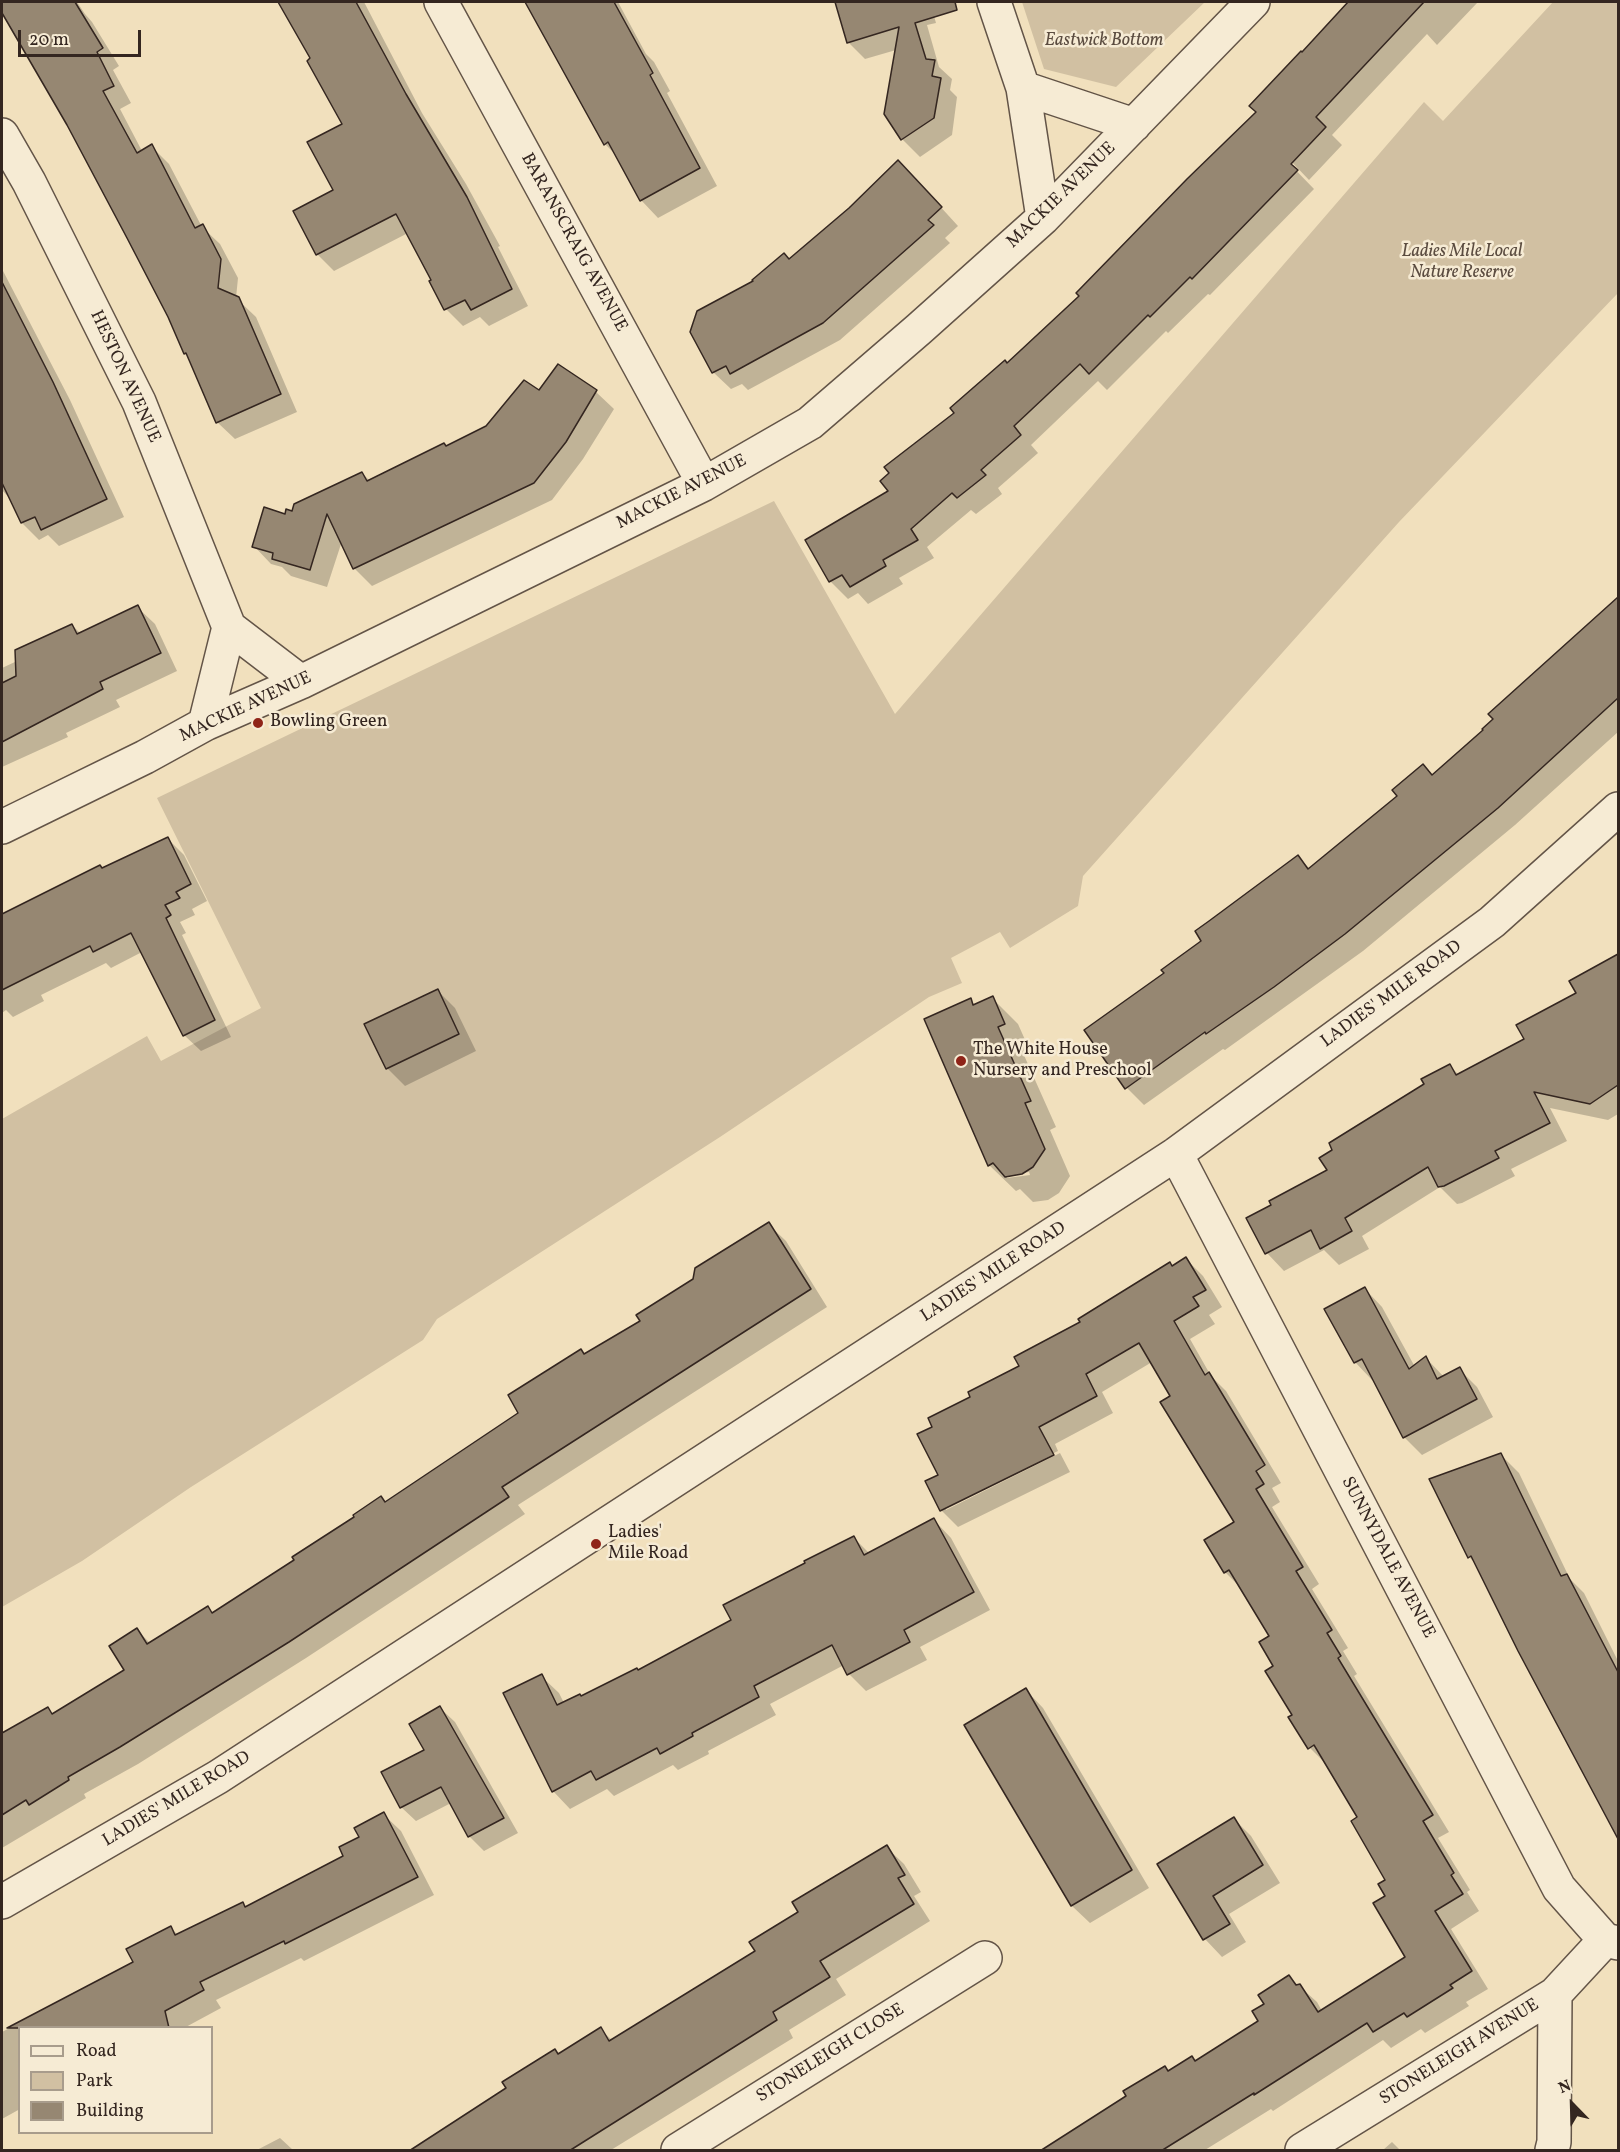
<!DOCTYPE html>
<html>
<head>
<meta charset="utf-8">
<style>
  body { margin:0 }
  #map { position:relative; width:1620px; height:2152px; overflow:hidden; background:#f1e0bd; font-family:Vollkorn,serif }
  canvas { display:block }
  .frame { position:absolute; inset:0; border:3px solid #342620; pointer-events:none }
  .legend { position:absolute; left:18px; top:2026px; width:195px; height:108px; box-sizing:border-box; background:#f6ebd4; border:2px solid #a89c8c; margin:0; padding:8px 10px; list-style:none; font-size:18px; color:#342620 }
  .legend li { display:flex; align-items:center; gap:12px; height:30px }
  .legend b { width:30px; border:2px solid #a89c8c }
  .north { position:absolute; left:1542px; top:2074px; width:60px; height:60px; -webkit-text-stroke:4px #f6ebd4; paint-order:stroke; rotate:337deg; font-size:16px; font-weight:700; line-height:24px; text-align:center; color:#342620 }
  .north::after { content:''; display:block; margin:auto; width:21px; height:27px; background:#342620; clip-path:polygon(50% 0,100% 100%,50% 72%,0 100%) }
  .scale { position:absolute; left:18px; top:30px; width:123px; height:27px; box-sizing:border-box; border:3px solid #342620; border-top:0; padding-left:8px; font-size:18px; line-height:21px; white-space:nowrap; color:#342620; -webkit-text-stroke:4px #f6ebd4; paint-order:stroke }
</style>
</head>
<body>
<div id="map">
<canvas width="1620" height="2152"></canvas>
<div class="frame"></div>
<ul class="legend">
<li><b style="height:8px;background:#f6ebd4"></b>Road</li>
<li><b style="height:16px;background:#d1c0a2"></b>Park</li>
<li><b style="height:16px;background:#968772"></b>Building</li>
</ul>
<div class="north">N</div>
<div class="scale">20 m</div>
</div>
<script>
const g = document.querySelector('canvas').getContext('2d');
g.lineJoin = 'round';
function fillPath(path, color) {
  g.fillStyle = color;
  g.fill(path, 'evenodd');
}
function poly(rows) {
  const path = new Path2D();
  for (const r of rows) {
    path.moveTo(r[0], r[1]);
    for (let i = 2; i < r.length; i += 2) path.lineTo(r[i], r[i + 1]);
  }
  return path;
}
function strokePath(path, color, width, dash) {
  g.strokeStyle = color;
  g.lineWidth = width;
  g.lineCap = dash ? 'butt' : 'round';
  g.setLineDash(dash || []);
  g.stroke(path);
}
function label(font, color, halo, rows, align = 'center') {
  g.font = font + ' Vollkorn,serif';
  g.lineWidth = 5;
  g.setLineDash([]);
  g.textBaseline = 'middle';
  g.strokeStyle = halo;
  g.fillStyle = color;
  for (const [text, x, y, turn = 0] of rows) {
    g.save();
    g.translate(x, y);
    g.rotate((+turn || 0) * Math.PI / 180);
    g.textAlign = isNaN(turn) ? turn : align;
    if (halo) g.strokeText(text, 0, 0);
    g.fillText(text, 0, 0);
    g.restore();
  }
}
const green = poly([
  [1022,2,1205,2,1116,87,1044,69],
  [1553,2,1618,2,1618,293,1399,522,1083,876,1078,906,1010,948,1000,932,951,958,962,983,929,997,720,1137,437,1319,423,1340,191,1487,82,1561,2,1607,2,1119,147,1036,161,1061,261,1008,157,798,774,501,895,714,1424,102,1443,121]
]);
const shadow = poly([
  [2,2,77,2,85,14,92,22,119,66,113,70,131,103,120,109,142,151,151,146,169,164,202,227,220,244,238,278,236,298,256,317,297,412,235,439,217,422,169,316,69,124,2,11],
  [280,2,364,2,422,113,466,184,500,246,498,247,528,306,489,326,480,317,463,326,446,309,408,233,334,271,317,254,335,190,344,125,312,58],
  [529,2,618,2,646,54,654,62,670,91,667,93,717,186,658,218,641,200,617,156,605,144],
  [836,2,930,2,936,23,927,25,939,67,952,79,950,90,957,97,952,135,920,157,902,139,885,114,896,50,865,59,848,42],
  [1350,2,1478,2,1437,45,1427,34,1332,135,1342,145,1309,180,1287,157,1285,159,1314,189,1210,295,1208,294,1168,333,1166,331,1107,390,1098,381,1031,445,1038,453,998,488,1002,494,976,514,971,510,927,547,934,558,899,578,903,584,868,604,858,593,848,599,831,582,807,540,891,491,956,413,1081,296,1258,112,1303,54],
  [916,180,958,226,945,238,950,243,840,340,748,390,742,384,731,389,713,372,755,282,789,261,850,209],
  [2,269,70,400,124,517,59,546,48,535,39,540,22,523,11,500,2,490],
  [558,366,596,392,614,409,583,459,552,500,372,586,354,568,342,541,327,587,291,576,282,567,271,564,254,546,286,515,362,473,370,481,447,448,487,428,539,392],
  [1618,604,1618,732,1515,825,1363,951,1225,1050,1223,1049,1144,1105,1127,1088,1086,1031,1166,974,1298,857,1310,869,1433,776,1485,730],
  [137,607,155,624,177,671,116,700,120,707,66,733,68,737,2,767,2,668,17,661,72,625,81,634],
  [167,838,184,855,207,901,192,909,195,915,180,922,186,933,182,935,231,1037,201,1051,184,1035,142,952,111,968,106,963,41,995,44,1001,13,1017,6,1010,2,1013,2,916,100,867,102,869],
  [1618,955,1618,1114,1608,1120,1550,1108,1567,1141,1511,1169,1515,1176,1462,1203,1457,1204,1440,1187,1362,1236,1369,1249,1339,1265,1324,1250,1284,1271,1267,1253,1329,1171,1426,1085,1450,1066,1459,1075,1526,1040,1578,994,1571,982],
  [438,991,455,1008,476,1051,405,1086,387,1068,366,1025],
  [992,998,1018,1024,1030,1051,1023,1053,1056,1127,1050,1130,1070,1176,1059,1193,1048,1200,1033,1202,1020,1189,1016,1191,989,1165,970,1000,975,1005],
  [1029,1172,1030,1175,1007,1178,1007,1175],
  [768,1224,786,1241,827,1307,518,1505,525,1514,306,1658,138,1764,84,1794,86,1798,2,1848,2,1738,48,1709,54,1715,126,1670,137,1630,151,1644,207,1608,214,1614,356,1518,381,1498,386,1503,520,1413,581,1351,585,1355,642,1321],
  [1186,1259,1203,1276,1222,1307,1209,1315,1215,1324,1190,1339,1211,1376,1226,1391,1281,1483,1272,1488,1280,1502,1272,1507,1319,1584,1312,1589,1348,1648,1343,1651,1357,1674,1354,1676,1449,1832,1438,1838,1470,1890,1467,1892,1479,1911,1451,1929,1488,1989,1466,2002,1469,2006,1425,2033,1421,2029,1391,2048,1383,2040,1273,2111,1271,2109,1205,2150,1042,2150,1169,2072,1195,2062,1260,2022,1266,2004,1289,1977,1317,2002,1322,2011,1407,1957,1387,1896,1387,1880,1359,1818,1327,1765,1310,1748,1294,1715,1275,1666,1271,1636,1243,1590,1225,1572,1206,1541,1236,1523,1172,1397,1152,1362,1102,1392,1113,1413,1055,1444,1058,1451,946,1506,946,1510,1060,1453,1070,1472,958,1527,941,1510,940,1476,934,1427,972,1397,1021,1367,1170,1264,1173,1267],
  [1365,1289,1382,1307,1415,1367,1426,1358,1444,1377,1459,1369,1477,1387,1493,1417,1422,1455,1404,1437,1374,1379,1372,1380,1355,1362],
  [1501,1455,1519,1473,1570,1579,1584,1593,1618,1661,1618,1836,1478,1566,1469,1557],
  [934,1520,951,1538,990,1610,920,1647,927,1660,866,1691,849,1674,844,1665,770,1704,776,1715,708,1751,709,1754,678,1770,673,1765,614,1796,607,1789,570,1809,553,1791,541,1676,559,1693,564,1703,581,1697,638,1671,733,1621,853,1537,870,1554],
  [1026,1690,1043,1708,1149,1888,1090,1923,1072,1906,966,1726],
  [440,1708,455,1722,518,1833,484,1851,469,1836,451,1803,416,1821,401,1807,426,1751],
  [383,1814,401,1831,434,1895,304,1961,301,1958,216,2000,221,2008,184,2028,20,2028,20,2109,2,2119,2,2032,135,1963,170,1927,178,1935,243,1904,247,1908,345,1856],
  [1234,1819,1251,1836,1280,1883,1229,1914,1246,1942,1222,1957,1205,1939,1160,1864],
  [886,1847,904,1864,921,1892,914,1896,930,1921,836,1979,846,1995,789,2030,793,2038,611,2150,435,2150,559,2055,600,2029,613,2041,757,1952,800,1912],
  [280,2138,293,2150,257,2150],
  [1392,2142,1400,2150,1383,2150]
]);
const building = poly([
  [2,2,75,2,103,48,97,52,114,86,103,91,137,153,152,144,195,228,203,224,221,259,218,288,239,297,281,394,216,423,186,353,184,354,168,317,127,238,67,125,2,13,2,2],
  [278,2,356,2,406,94,467,197,512,289,471,310,465,300,444,310,429,281,431,280,396,214,316,255,293,211,333,190,307,142,342,124,307,61,310,58,278,2],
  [525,2,614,2,653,73,650,75,700,168,640,201,608,142,604,145,525,2],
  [835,2,955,2,957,10,915,23,926,59,935,60,932,76,941,78,934,118,901,140,884,114,899,27,847,43,835,2],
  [1348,2,1424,2,1316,117,1326,127,1291,164,1298,170,1192,279,1190,277,1150,317,1148,315,1089,374,1080,364,1014,426,1021,435,981,470,986,475,957,498,952,493,911,529,918,540,883,560,886,566,850,587,842,575,829,582,805,540,888,491,880,481,889,473,884,467,954,413,950,408,1005,360,1007,363,1079,296,1076,293,1187,179,1256,112,1249,106,1301,51,1302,52,1348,2],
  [898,160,942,207,928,220,934,225,823,323,730,374,726,366,712,373,690,332,697,311,753,281,752,280,784,253,789,259,849,208,898,160],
  [2,282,53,382,107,499,41,530,35,517,21,523,2,483,2,282],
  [558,364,597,390,566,442,534,483,353,569,327,514,310,570,272,559,273,553,252,547,264,507,285,514,286,509,292,511,294,504,362,472,367,481,444,443,446,446,486,426,524,380,539,390,558,364],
  [1618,597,1618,698,1498,808,1345,934,1274,987,1206,1034,1205,1032,1125,1089,1084,1030,1164,973,1161,970,1201,941,1195,931,1209,921,1298,855,1308,869,1397,796,1392,790,1423,764,1432,775,1483,730,1482,729,1493,719,1488,714,1618,597],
  [138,605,161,653,100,682,103,689,2,742,2,683,16,676,15,650,72,624,77,634,138,605],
  [168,837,191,884,176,892,180,898,165,905,171,915,166,918,215,1020,183,1036,131,933,93,952,90,946,2,990,2,914,100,865,102,868,168,837],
  [1618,954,1618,1085,1590,1104,1534,1092,1550,1123,1495,1151,1499,1158,1444,1186,1438,1187,1428,1167,1345,1218,1352,1231,1320,1249,1311,1230,1265,1254,1246,1218,1271,1205,1269,1201,1327,1170,1319,1158,1332,1150,1329,1143,1424,1084,1421,1079,1450,1064,1456,1075,1524,1039,1516,1025,1576,993,1569,981,1618,954],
  [438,989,459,1034,386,1069,364,1024,438,989],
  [993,996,1005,1024,998,1027,1031,1101,1025,1103,1045,1149,1033,1167,1022,1174,1005,1177,993,1163,988,1166,924,1019,971,998,973,1005,993,996],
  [769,1222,811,1289,502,1487,509,1497,289,1642,120,1747,68,1777,69,1780,29,1805,26,1800,2,1815,2,1733,48,1707,52,1714,124,1670,109,1646,137,1628,147,1644,208,1606,212,1613,294,1560,292,1557,354,1517,353,1515,381,1496,385,1502,518,1413,508,1395,581,1349,584,1354,640,1321,636,1315,693,1279,695,1268,769,1222],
  [1186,1257,1206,1290,1193,1297,1199,1306,1174,1321,1205,1375,1209,1372,1265,1465,1256,1471,1264,1484,1256,1489,1303,1567,1296,1571,1332,1630,1327,1633,1341,1656,1338,1658,1433,1815,1423,1821,1454,1873,1451,1875,1463,1894,1435,1911,1472,1971,1450,1985,1453,1988,1407,2017,1404,2013,1373,2032,1367,2023,1254,2095,1254,2093,1161,2151,1040,2151,1126,2096,1123,2091,1165,2066,1168,2071,1192,2056,1195,2061,1258,2021,1252,2011,1264,2004,1258,1995,1289,1975,1296,1985,1300,1984,1318,2012,1405,1957,1373,1903,1385,1896,1378,1884,1385,1880,1351,1821,1357,1817,1314,1745,1308,1749,1288,1717,1292,1715,1265,1671,1273,1666,1259,1642,1269,1636,1229,1570,1224,1573,1204,1540,1234,1522,1160,1402,1170,1396,1139,1343,1086,1374,1097,1396,1039,1427,1054,1455,940,1511,925,1481,938,1475,917,1434,932,1427,928,1418,970,1397,968,1392,1019,1366,1014,1357,1080,1322,1078,1319,1170,1262,1172,1266,1186,1257],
  [1365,1287,1409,1369,1426,1356,1437,1379,1460,1367,1477,1399,1403,1438,1362,1359,1354,1363,1324,1309,1365,1287],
  [1501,1453,1561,1576,1567,1574,1618,1672,1618,1839,1518,1651,1471,1556,1468,1558,1429,1479,1501,1453],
  [934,1518,974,1592,904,1630,910,1642,847,1675,832,1645,754,1686,759,1697,692,1733,693,1736,660,1754,657,1748,596,1780,591,1771,552,1792,503,1693,542,1674,557,1705,580,1694,581,1696,637,1668,638,1670,731,1620,723,1605,805,1563,804,1561,854,1536,864,1555,934,1518],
  [1026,1688,1132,1870,1071,1906,964,1725,1026,1688],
  [440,1706,504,1818,468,1837,441,1787,400,1808,381,1772,424,1750,409,1724,440,1706],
  [384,1812,418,1877,285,1944,284,1941,200,1982,204,1990,165,2011,169,2028,7,2028,133,1962,126,1949,171,1926,175,1935,243,1902,245,1907,343,1856,339,1847,359,1837,354,1828,384,1812],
  [1234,1817,1263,1865,1213,1896,1230,1924,1203,1940,1157,1864,1234,1817],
  [887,1845,905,1875,898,1878,914,1904,820,1961,830,1977,773,2012,777,2020,569,2151,409,2151,506,2088,502,2082,555,2049,558,2054,601,2027,609,2041,755,1951,749,1942,798,1912,792,1902,887,1845]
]);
const minor = poly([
  [441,2,704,484],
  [994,2,1023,88,1043,218],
  [1023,88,1134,125],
  [2,135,29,182,139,402,229,627,205,724],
  [229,627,301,682],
  [2,827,145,757,205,724,301,682,704,484,810,423,919,329,1043,218,1253,2],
  [1176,1154,1559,1888,1605,1940,1618,1943],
  [2,1902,218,1777,1176,1154,1492,922,1618,809],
  [678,2150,985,1958],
  [1302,2150,1555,1994,1605,1940],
  [1552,2150,1554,2142,1555,1994]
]);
const markers = [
  [258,723,6,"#8f2418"],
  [961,1061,6,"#8f2418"],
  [596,1544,6,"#8f2418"]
];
const parkNames = [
  ["Eastwick Bottom",1104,42],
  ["Ladies Mile Local",1462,253],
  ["Nature Reserve",1462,274]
];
const streetNames = [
  ["MACKIE AVENUE",1062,196,-44],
  ["BARANSCRAIG AVENUE",573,243,61],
  ["HESTON AVENUE",124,377,65],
  ["MACKIE AVENUE",682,493,-27],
  ["MACKIE AVENUE",246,708,-25],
  ["LADIES' MILE ROAD",1392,995,-36],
  ["LADIES' MILE ROAD",994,1273,-33],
  ["SUNNYDALE AVENUE",1387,1558,62],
  ["LADIES' MILE ROAD",177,1800,-31],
  ["STONELEIGH AVENUE",1460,2053,-32],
  ["STONELEIGH CLOSE",831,2054,-32]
];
const poiNames = [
  ["Bowling Green",270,723],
  ["The White House",973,1051],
  ["Nursery and Preschool",973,1072],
  ["Ladies'",608,1534],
  ["Mile Road",608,1555]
];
fillPath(green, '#d1c0a2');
fillPath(shadow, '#0003');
fillPath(building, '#968772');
strokePath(building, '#342620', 1.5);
strokePath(minor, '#635447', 36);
strokePath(minor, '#f6ebd4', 33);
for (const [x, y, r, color] of markers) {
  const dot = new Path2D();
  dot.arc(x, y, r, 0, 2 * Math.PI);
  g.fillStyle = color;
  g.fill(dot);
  strokePath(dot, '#f6ebd4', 2);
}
label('italic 18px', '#5b4c40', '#f6ebd4', parkNames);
label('18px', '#342620', '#f6ebd4', streetNames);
label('18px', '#342620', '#f6ebd4', poiNames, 'left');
</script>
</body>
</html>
